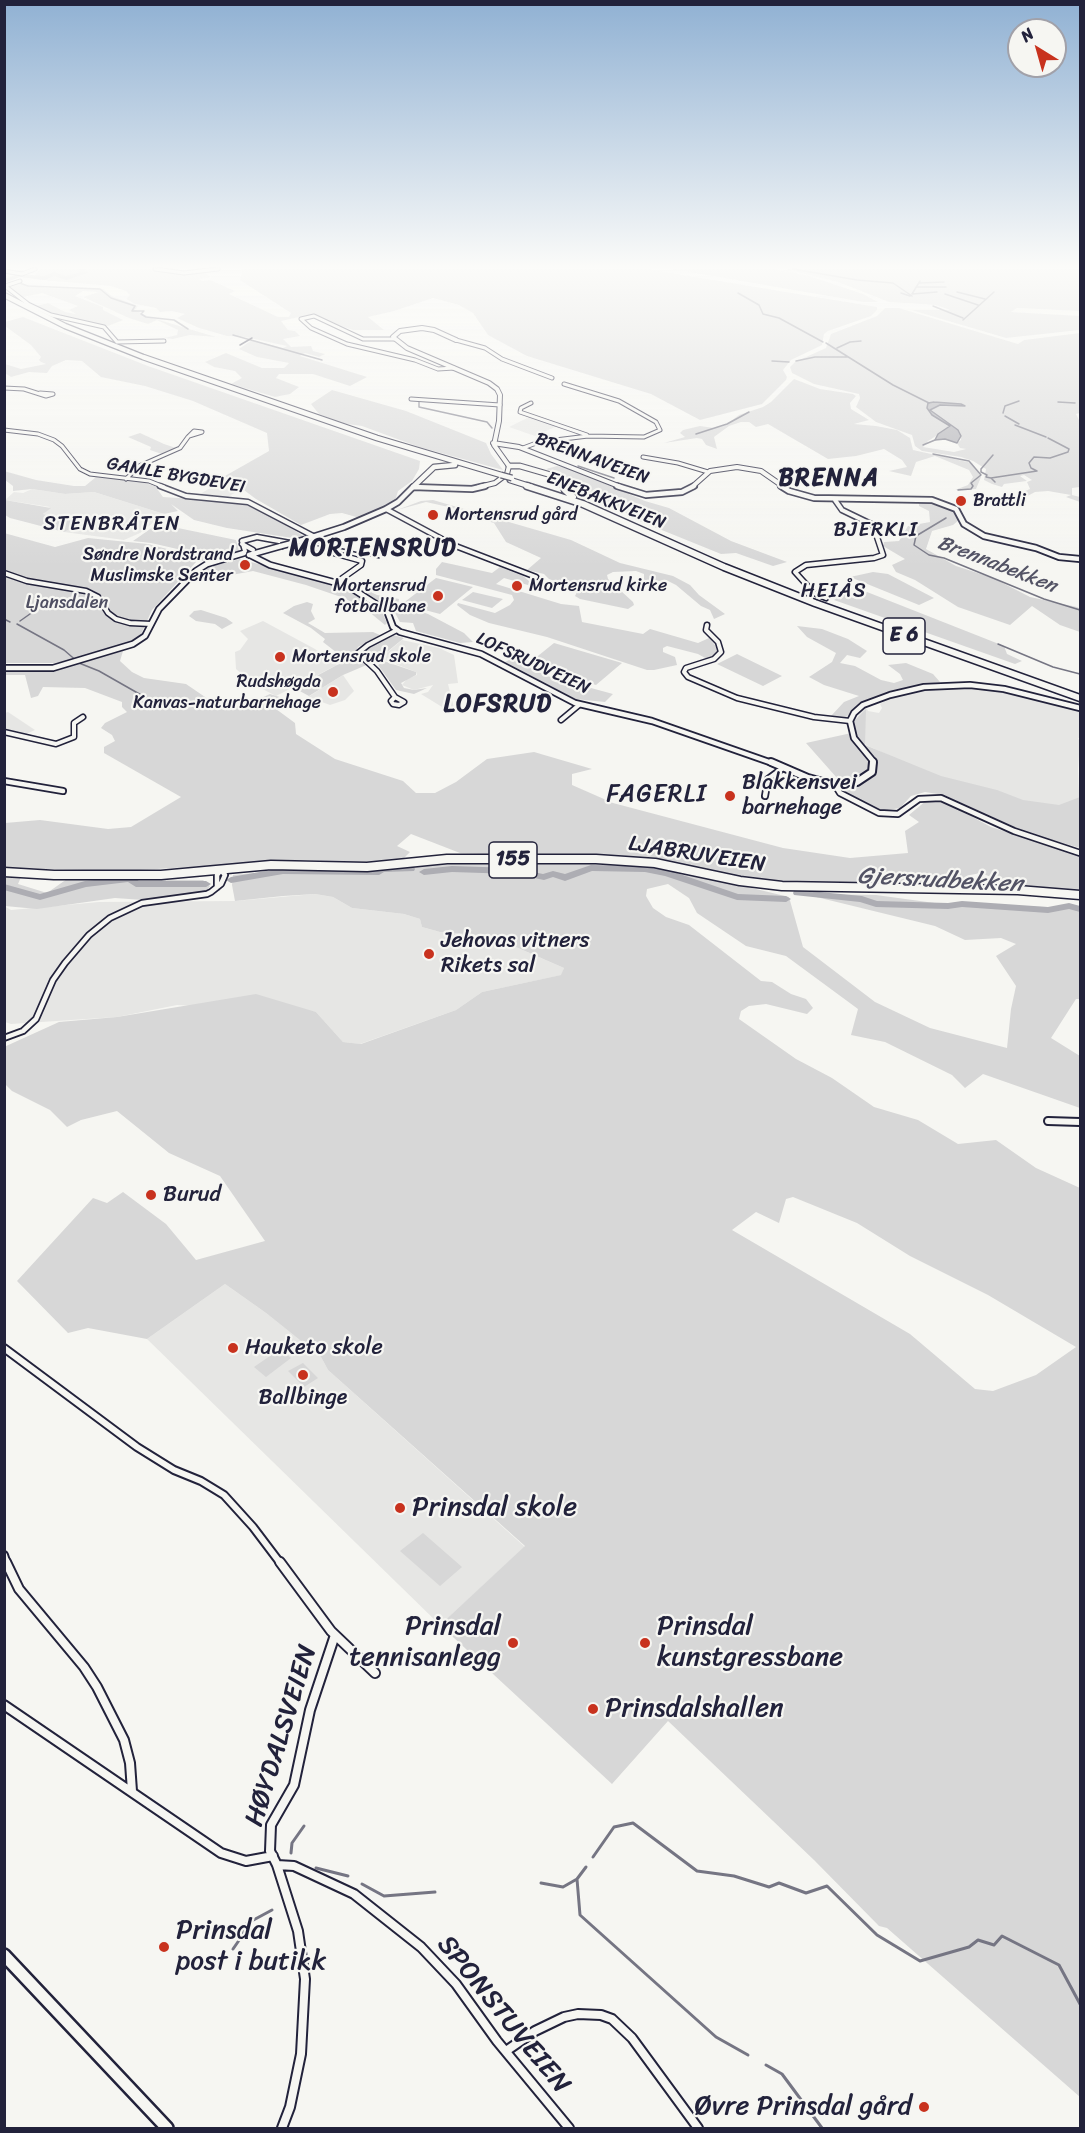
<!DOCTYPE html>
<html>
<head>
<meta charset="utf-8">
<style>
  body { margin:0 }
  #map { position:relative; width:1085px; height:2133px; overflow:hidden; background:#f6f6f2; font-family:Sriracha,sans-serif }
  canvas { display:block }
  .frame { position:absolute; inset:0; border:6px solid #22223b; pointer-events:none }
  .north { position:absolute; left:1007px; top:18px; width:60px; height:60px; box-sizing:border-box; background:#f6f6f2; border:2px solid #a1a1a9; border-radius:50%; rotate:323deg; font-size:16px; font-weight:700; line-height:24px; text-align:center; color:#22223b }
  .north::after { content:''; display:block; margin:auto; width:21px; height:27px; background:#c8321e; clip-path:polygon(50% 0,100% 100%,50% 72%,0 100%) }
</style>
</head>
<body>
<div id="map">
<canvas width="1085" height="2133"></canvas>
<div class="frame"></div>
<div class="north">N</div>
</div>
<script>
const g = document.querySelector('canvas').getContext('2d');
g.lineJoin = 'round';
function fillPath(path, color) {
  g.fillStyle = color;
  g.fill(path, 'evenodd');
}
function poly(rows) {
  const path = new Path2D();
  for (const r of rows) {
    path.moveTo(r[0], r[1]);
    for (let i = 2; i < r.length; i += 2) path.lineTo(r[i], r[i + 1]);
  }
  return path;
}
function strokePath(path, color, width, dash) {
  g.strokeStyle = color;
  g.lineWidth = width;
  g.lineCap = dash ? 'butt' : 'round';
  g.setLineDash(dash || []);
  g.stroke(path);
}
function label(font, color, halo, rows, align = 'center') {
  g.font = font + ' Sriracha,sans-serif';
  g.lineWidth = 4.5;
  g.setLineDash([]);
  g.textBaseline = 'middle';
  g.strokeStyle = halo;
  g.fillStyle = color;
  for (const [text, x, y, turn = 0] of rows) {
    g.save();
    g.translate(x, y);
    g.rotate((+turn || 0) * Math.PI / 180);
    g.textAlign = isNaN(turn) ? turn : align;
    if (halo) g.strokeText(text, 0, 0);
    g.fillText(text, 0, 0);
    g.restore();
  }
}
const built = poly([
  [529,417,555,426,555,427,535,436,509,427],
  [222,481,241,489,228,497,200,494],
  [32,489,65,494,94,492,164,514,140,533,124,540,64,532,82,522,43,514,50,507,5,500,14,492,23,493],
  [263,621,315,649,337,665,276,696,253,684,236,669,235,652,240,650,248,639,240,631],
  [402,640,439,648,454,655,458,683,448,684,454,708,447,710,421,694,428,692,433,685,414,690,402,685,407,679,417,675,416,672,385,660,383,656],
  [343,675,354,691,345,700,330,705,308,697],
  [970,687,1003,691,1080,709,1080,736,1078,739,1080,740,1078,769,1080,817,941,779,866,745,856,732,855,723,860,713,866,707,868,711,879,713,882,708,880,704,883,702,881,701,923,689],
  [8,712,35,730,26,734,5,729,5,713],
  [315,894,333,897,352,908,404,914,420,919,422,927,440,932,477,935,509,944,564,968,562,975,482,992,456,1010,360,1044,343,1042,316,1012,177,1005,117,1017,11,1024,5,1022,4,906,11,910,99,902,235,901],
  [225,1284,266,1313,321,1357,328,1370,525,1547,440,1625,147,1339]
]);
const green = poly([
  [40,269,152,269,172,273,204,272,211,277,199,279,202,281,210,280,235,291,229,294,278,317,289,317,291,313,240,280,243,269,646,269,877,307,877,310,871,316,828,331,824,334,822,345,818,347,791,360,783,370,787,377,786,380,762,404,700,420,651,394,527,356,488,335,473,313,459,305,433,298,394,311,368,317,384,330,353,330,308,315,281,321,288,330,295,331,300,336,283,339,291,347,311,346,313,351,325,354,319,357,305,353,300,356,367,377,350,386,313,374,279,374,276,378,299,387,290,394,275,397,231,384,242,378,235,371,214,367,205,362,226,353,262,368,284,368,289,363,257,357,239,349,252,340,283,348,287,346,245,337,227,336,199,328,177,318,185,314,172,311,160,312,156,308,135,304,126,299,130,295,126,291,111,286,32,279],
  [673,269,773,269,809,276,863,294,878,302,863,302],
  [785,269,1080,269,1080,311,1017,308,1011,312,1080,316,1080,330,1006,338,911,310,950,310,936,305,889,302,838,282],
  [15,283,46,288,103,289,112,296,138,306,135,310,149,317,216,337,190,335,173,339,164,338,177,335,178,330,157,320,148,324,129,318,83,297,99,292,83,291,75,296,103,307,103,310,123,320,108,326,61,317,61,314,56,315,36,306,48,303,65,312,76,314,69,310,78,306,42,293,19,298,6,287],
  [885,308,899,308,1018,344,1024,340,1080,333,1080,413,1076,414,1080,422,1080,487,1072,488,1072,495,1080,497,1080,502,1066,497,1071,495,1048,491,1035,492,1020,500,1011,497,1030,489,1027,482,1032,480,1024,475,1020,476,1027,481,1004,484,1002,487,992,484,984,480,986,469,973,461,961,457,922,451,915,446,912,435,876,422,856,407,860,398,859,394,814,384,792,373,790,367,795,362,826,348,831,334,877,316],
  [952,426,960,432,961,440,957,443,960,448,966,449,954,452,923,447,928,441],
  [23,317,148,366,420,461,419,469,412,481,398,491,395,501,360,518,342,513,330,514,301,525,256,499,225,476,269,451,267,433,193,401,145,386,101,377,82,361,66,360,52,366,47,373,29,372,11,377,5,373,5,364,21,369,46,364,41,362,39,360,41,357,31,345,5,326,5,322],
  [794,379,820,389,853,394,856,396,850,403,851,409,869,420,854,424,876,426,897,430,910,438,913,450,972,463,981,477,976,489,955,490,968,485,973,477,969,470,935,456,916,462,911,476,889,471,907,467,902,460,884,449,856,456,828,459,768,424,756,427,749,422,741,422,729,426,714,437,717,449,706,445,702,439,697,438,664,443,685,437,680,433,683,430,700,426,714,428,724,426,739,415,763,407,771,402],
  [332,390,406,411,486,443,491,454,503,470,419,447,362,426,340,423,319,414,311,404],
  [140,433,164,444,176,448,162,454,150,450,151,447,128,437],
  [557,466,574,470,645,501,669,508,731,541,787,562,773,566,736,553,721,554,637,520,616,507,576,491,567,478,546,469],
  [4,471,36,480,74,486,85,486,96,477,142,482,155,486,163,497,242,502,260,509,305,537,299,539,227,528,194,520,171,504,178,511,164,514,94,492,65,494,32,489,13,491,13,486,5,480],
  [5,500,51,508,43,514,82,523,64,532,10,518,5,515],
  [433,500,571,540,620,563,673,576,690,585,699,595,725,614,714,619,710,610,701,606,676,585,666,580,646,583,644,580,644,574,636,571,613,572,607,575,608,579,633,602,634,605,628,609,580,599,575,596,578,590,549,579,544,574,527,570,541,558,506,542,494,523,474,517,465,518,453,508,426,502,397,510,421,501],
  [919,501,947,508,957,513,959,520,953,525,932,531,926,549,956,566,993,578,1030,597,1077,607,1080,609,1080,632,1060,625,1032,606,1010,625,958,607,915,580,896,572,892,565,905,559,883,546,884,542,899,541,908,526,930,522,929,511,919,506],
  [153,527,178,528,236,540,239,551,202,561,195,553,151,543,133,541],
  [4,533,55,547,88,538,148,544,190,555,196,562,152,610,141,634,134,641,76,660,54,663,5,663],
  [240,559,344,587,381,610,387,623,385,625,368,611,344,598,306,585,253,571,215,578,212,577,205,568],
  [442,562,492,573,500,567,523,576,529,581,534,583,538,588,504,578,496,584,561,604,579,606,582,622,643,634,650,629,698,643,709,638,715,645,718,653,709,660,698,654,667,646,663,648,663,652,675,657,677,665,654,670,647,670,547,637,489,623,470,615,457,605,458,603,495,613,510,605,514,600,512,595,436,575,436,569],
  [873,572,888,574,934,598,919,605,850,577],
  [436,578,473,587,440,614,402,604],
  [365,589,377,595,399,599,398,604,428,614,464,633,473,642,460,643,416,631,413,623,400,622,394,611,362,590],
  [473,592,503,599,492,608,462,600],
  [867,592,1004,646,1007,654,1022,661,1015,664,834,600,843,594,857,599],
  [307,602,313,604,311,611,315,619,308,623,325,633,373,632,380,635,358,647,355,652,356,655,353,657,341,656,323,642,325,639,311,628,283,613,294,606],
  [201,610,226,618,233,623,222,629,215,624,196,621,189,616,194,611],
  [797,626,822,629,848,639,867,651,860,658,847,655,840,663,855,666,881,680,894,683,903,680,900,674,888,665,906,663,933,674,940,682,909,687,862,702,845,718,831,716,844,702,859,696,824,685,809,677,832,662,836,653,807,637],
  [393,635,404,638,376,661,343,675,309,696,294,688,337,665,363,655,365,650],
  [554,643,622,663,596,685,528,664],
  [123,651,120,661,132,672,144,678,186,684,208,699,242,707,270,694,286,699,276,709,295,723,296,734,335,759,403,781,416,793,435,793,456,782,487,759,534,752,592,769,572,774,572,785,613,803,783,848,850,858,908,853,905,831,919,822,909,815,927,800,945,802,991,827,1080,855,1080,892,1013,886,981,873,970,875,968,886,781,883,742,878,661,859,610,855,521,856,460,853,411,834,397,846,410,852,404,858,375,863,304,860,124,871,5,868,5,823,40,820,108,829,131,827,181,797,104,753,104,747,115,741,112,735,101,728,105,723,127,712,122,707,122,702,85,688,43,687,38,696,31,698,25,675,5,675,5,671,46,672],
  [737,654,782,676,763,686,717,664],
  [511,659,547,676,613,694,605,702,575,699,505,662],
  [384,661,416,672,416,675,401,683,404,688,414,690,427,688,414,694,396,690,378,665],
  [866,709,865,745,941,776,997,790,1023,800,1059,805,1080,797,1080,848,1028,833,944,795,925,792,911,796,900,808,881,811,844,791,853,785,837,778,806,743,856,732,854,721],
  [602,862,635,863,669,868,789,897,803,947,875,1002,930,1028,1007,1048,1011,1009,1016,986,996,956,1016,944,1001,938,965,940,935,926,804,894,876,895,942,904,1080,908,1080,999,1076,999,1051,1038,1080,1056,1080,1108,983,1074,965,1088,952,1075,885,1042,851,1035,858,1009,786,956,746,946,697,913,689,898,668,884,647,889,646,896,653,908,666,917,689,925,761,981,772,982,791,994,806,999,813,1008,807,1014,766,1004,749,1006,741,1011,739,1019,796,1059,832,1078,874,1107,918,1120,958,1144,996,1140,1036,1168,1080,1188,1080,2097,887,1928,879,1926,814,1860,668,1721,612,1784,440,1625,525,1546,328,1370,321,1357,266,1313,225,1284,147,1339,88,1328,68,1333,17,1281,93,1198,107,1203,123,1192,166,1224,196,1260,265,1241,220,1176,169,1153,117,1111,81,1120,67,1127,50,1110,12,1091,5,1084,4,1047,59,1022,117,1017,256,994,316,1012,343,1042,361,1044,456,1010,482,992,561,975,564,968,509,944,477,935,440,932,422,927,420,919,404,914,352,908,333,897,315,894,283,896,235,901,232,885,233,875,304,868,408,866,451,863],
  [793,1197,857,1223,910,1256,988,1295,1076,1347,1036,1375,993,1391,975,1389,910,1334,732,1230,756,1212,779,1223,786,1199],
  [5,876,21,877,18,884,47,893,67,879,203,880,210,886,205,893,198,895,143,900,115,898,37,909,5,906],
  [280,1349,291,1358,266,1377,254,1367],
  [303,1363,318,1378,304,1387,288,1371],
  [423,1533,462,1567,440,1586,400,1551]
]);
const water = poly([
  [934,402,961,404,965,406,940,405,930,410,958,430,961,436,957,443,945,439,935,440,938,434,950,426,932,415,927,408,928,403,934,402]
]);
const streamFar1 = poly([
  [793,269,857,280,893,283,912,296],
  [17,282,28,286,100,289,111,298,135,306,132,311,144,311,141,314,146,317,174,320,188,329],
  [919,283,944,282],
  [916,287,946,287],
  [957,292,985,299],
  [738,293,759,305,763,314,779,318,823,342],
  [901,293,910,296],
  [912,294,937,292],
  [912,294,920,281],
  [945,294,978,305],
  [933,306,963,318],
  [963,320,994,292],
  [233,335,322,360],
  [826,343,893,385,929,403],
  [837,348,850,342,861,341],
  [772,361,789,362],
  [796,361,815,357,847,357],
  [419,401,419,407,487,422,492,428],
  [1058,402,1075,403],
  [1003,413,1005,406,1019,401],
  [1005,416,1019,424],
  [1015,425,1046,437],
  [696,434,727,424,749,412],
  [923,445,935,440],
  [933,454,969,461,981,475,971,483,973,486,971,489,958,490],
  [578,466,614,478],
  [991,478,986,477,987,475,981,472,981,469,993,455],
  [995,482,991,478,1037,471,1031,468,1029,463,1034,457,1050,458,1068,452,1069,449,1048,438],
  [946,518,916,536,914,545,929,555,944,558,1044,599,1080,610],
  [4,619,10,622],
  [20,621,37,609],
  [17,624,64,650,79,663,99,671,164,708],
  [998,644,1053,667,1080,674]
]);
const stream = poly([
  [291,1853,292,1843,304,1826],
  [593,1857,614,1827,633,1823,697,1871,734,1876,769,1887,779,1883,806,1893,827,1886,877,1935,920,1961,969,1947,978,1940,994,1945,1002,1936,1059,1965,1080,2004],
  [316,1868,348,1876],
  [577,1879,580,1915,716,2037,748,2055],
  [541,1883,563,1887,577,1879,586,1867],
  [362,1884,384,1896,435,1892],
  [233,1949,242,1936,246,1924,272,1910],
  [766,2065,782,2074,822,2128]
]);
const river = poly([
  [78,269,84,269,88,273,66,280,54,276,45,280,20,277,4,283,4,279,18,274,44,276,54,272,66,276,81,272,78,269],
  [591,865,645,866,671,871,738,894,786,896,791,899,786,902,737,900,665,876,645,872,592,871,565,881,553,877,544,880,514,874,452,872,424,875,419,872,424,869,452,866,514,868,543,874,553,871,565,874,591,865],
  [410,866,414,867,415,869,414,871,384,872,379,875,283,874,231,883,226,880,231,877,283,868,382,870,387,867,410,866],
  [131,876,139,881,206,881,211,884,206,887,136,887,128,882,86,887,40,900,4,890,4,884,40,894,85,881,131,876],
  [798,890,862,896,877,901,948,903,962,901,1048,907,1069,903,1080,906,1080,912,1069,909,1048,913,962,907,948,909,876,907,860,902,794,895,793,893,794,891,798,890]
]);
const minorFar4 = poly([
  [155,269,184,273,218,269],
  [4,271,22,274],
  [22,274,35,269],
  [20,281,5,286,28,304,51,315,104,327,117,342,164,341],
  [394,339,363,339,314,316,301,319,311,328,347,344,415,360,438,369,454,368],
  [456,340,485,348,502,359,552,378],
  [4,388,24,389,46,396,53,394,40,393],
  [411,399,500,405],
  [531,403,521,408,520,412,587,435],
  [4,430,38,434,54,440,62,446,80,469,90,474,149,481,164,487],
  [523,448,539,442,588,436,644,437,660,430,656,422,619,401,564,384],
  [643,457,678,463,708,472],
  [126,479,139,466,180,448,188,437,194,431,202,432,189,436]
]);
const minorFar3 = poly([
  [160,486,186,496,248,502,315,537],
  [386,509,453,545,536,577],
  [242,544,253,550],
  [245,551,242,541,257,537,312,547,362,561,361,565,337,582],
  [4,573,27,581,86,591,98,597,108,613,116,619,130,623,151,624],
  [826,598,814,593,795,572,806,565,874,558,883,555,873,525,842,510,835,500],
  [707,625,706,630,718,642,721,652,714,659,686,668,684,672,688,677,737,698,814,717,850,721],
  [395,697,404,702,399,705,393,704,391,701,395,697],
  [395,697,377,671,358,653,368,645,397,630],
  [561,720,579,705],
  [4,732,56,744,74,737,74,723,83,717]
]);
const minorFar2 = poly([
  [4,781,63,791],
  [835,785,840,793,879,813,898,814,919,799,941,798,1014,831,1080,853],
  [765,796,768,779,783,768],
  [4,1038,23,1031,36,1019,53,980,65,963,89,935,110,918,142,903,207,894,211,892,221,884,225,875,221,870,217,875,217,887]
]);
const minorFar1 = poly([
  [1048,1121,1080,1122],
  [4,1348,137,1447,174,1470,201,1481,224,1495,253,1527,281,1564],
  [4,1555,7,1564]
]);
const minor = poly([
  [6,1562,19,1589,84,1667,97,1687,124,1740,130,1763,132,1791],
  [280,1562,331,1631,375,1673],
  [4,1705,221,1853,246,1861,273,1856],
  [277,1865,294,1866,354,1894,421,1947,456,1984,497,2041,569,2128],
  [506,2051,535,2031,564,2017,578,2014,601,2015,612,2019,632,2038,698,2128],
  [282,2128,290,2107,301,2054,305,1979,298,1931,277,1865,270,1851,271,1825,294,1785,310,1710,335,1635]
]);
const tertiaryFar2 = poly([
  [456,340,434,330,422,328,400,331,393,337,407,348,489,383,497,389,500,395,499,421,494,445,509,466,507,474,495,483,479,487],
  [493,443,519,447,621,487],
  [413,487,417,487],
  [692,487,710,471,737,467,761,471,784,487]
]);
const tertiaryFar1 = poly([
  [617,486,646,495,682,492,694,486],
  [781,486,789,491,814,498,932,500,956,509,964,524,984,536,1036,548,1059,557,1080,559],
  [300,541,344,527,386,509,398,502,413,487,472,489,485,486],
  [249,555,281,546],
  [250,555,270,565,348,586,387,611,393,627,400,632,481,654,575,703,652,721,775,764],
  [4,668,53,668,133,644,145,636,159,609,196,571,207,564,244,553],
  [873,764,873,761,854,738,850,721,854,713,863,705,890,695,924,687,970,685,1004,689,1080,708]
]);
const tertiary = poly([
  [771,762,808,778,830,784,857,782,872,772,873,762]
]);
const secondary = poly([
  [4,1955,167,2128]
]);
const primary = poly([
  [4,872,54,875,161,875,271,865,367,867,447,859,596,859,655,863,740,881,782,886,1018,890,1080,895]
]);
const trunkFar1 = poly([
  [4,295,65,326,143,357,377,438,501,475],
  [509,466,520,466,558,477,563,481,564,487],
  [510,480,532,487],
  [413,487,434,467,455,465]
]);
const trunk = poly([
  [527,486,583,504,724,567,815,603,1080,698],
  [564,486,565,490,573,497]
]);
const rail = poly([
  [240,345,252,338],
  [315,542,379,558]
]);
const tertiaryBridge = poly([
  [281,546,300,541]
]);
const trunkBridge = poly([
  [501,475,512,478]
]);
const markers = [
  [961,501,6,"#c8321e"],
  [433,515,6,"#c8321e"],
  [245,565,6,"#c8321e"],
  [517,586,6,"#c8321e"],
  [438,596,6,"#c8321e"],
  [280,657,6,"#c8321e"],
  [333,692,6,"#c8321e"],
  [730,796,6,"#c8321e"],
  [429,954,6,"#c8321e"],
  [151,1195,6,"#c8321e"],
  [233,1348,6,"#c8321e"],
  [303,1375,6,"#c8321e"],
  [400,1508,6,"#c8321e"],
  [513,1643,6,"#c8321e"],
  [645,1643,6,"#c8321e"],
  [593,1709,6,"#c8321e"],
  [164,1947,6,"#c8321e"],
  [924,2107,6,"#c8321e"]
];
const farStreetnames = [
  ["BRENNAVEIEN",592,459,20],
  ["GAMLE BYGDEVEI",176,476,10],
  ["ENEBAKKVEIEN",606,501,22],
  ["LOFSRUDVEIEN",533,664,25]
];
const farPoinames = [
  ["Brattli",973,501],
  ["Mortensrud gård",445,515],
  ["Søndre Nordstrand",233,555,"right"],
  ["Muslimske Senter",233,576,"right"],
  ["Mortensrud",426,586,"right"],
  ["fotballbane",426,607,"right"],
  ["Mortensrud kirke",529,586],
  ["Mortensrud skole",292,657],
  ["Rudshøgda",321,682,"right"],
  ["Kanvas-naturbarnehage",321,703,"right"]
];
const farParknames = [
  ["Ljansdalen",67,603]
];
const farNeighbourhoodnames = [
  ["STENBRÅTEN",112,525],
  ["BJERKLI",876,531],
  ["HEIÅS",834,592]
];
const farWaternames = [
  ["Brennabekken",997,565,21]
];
const shields = [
  [904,636,42],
  [513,860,48]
];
const shieldNames = [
  ["E 6",904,636],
  ["155",513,860]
];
const poiNames = [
  ["Blakkensvei",742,783],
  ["barnehage",742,808],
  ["Jehovas vitners",441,941],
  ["Rikets sal",441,966],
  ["Burud",163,1195],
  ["Hauketo skole",245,1348],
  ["Ballbinge",303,1398,"center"]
];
const streetNames = [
  ["LJABRUVEIEN",697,855,9]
];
const farDistrictnames = [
  ["BRENNA",829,479],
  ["MORTENSRUD",373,549],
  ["LOFSRUD",498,705]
];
const neighbourhoodNames = [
  ["FAGERLI",657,795]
];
const waterNames = [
  ["Gjersrudbekken",940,881,3]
];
const nearPoinames = [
  ["Prinsdal skole",412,1508],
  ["Prinsdal",501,1627,"right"],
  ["tennisanlegg",501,1658,"right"],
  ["Prinsdal",657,1627],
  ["kunstgressbane",657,1658],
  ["Prinsdalshallen",605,1709],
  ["Prinsdal",176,1931],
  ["post i butikk",176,1962],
  ["Øvre Prinsdal gård",912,2107,"right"]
];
const nearStreetnames = [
  ["HØYDALSVEIEN",282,1736,-73],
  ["SPONSTUVEIEN",503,2015,51]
];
fillPath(built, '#e6e6e4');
fillPath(green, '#d7d7d7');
fillPath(water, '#adadb3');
strokePath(water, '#757583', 1.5);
strokePath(streamFar1, '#757583', 1.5);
strokePath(stream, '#757583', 3);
fillPath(river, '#adadb3');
strokePath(minorFar4, '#22223b', 5);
strokePath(minorFar3, '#22223b', 7);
strokePath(minorFar2, '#22223b', 8);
strokePath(minorFar1, '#22223b', 10);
strokePath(minor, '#22223b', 12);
strokePath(tertiaryFar2, '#22223b', 6);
strokePath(tertiaryFar1, '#22223b', 8);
strokePath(tertiary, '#22223b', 10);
strokePath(secondary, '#22223b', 16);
strokePath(primary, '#22223b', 11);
strokePath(trunkFar1, '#22223b', 7);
strokePath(trunk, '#22223b', 9);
strokePath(minorFar4, '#f6f6f2', 3);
strokePath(minorFar3, '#f6f6f2', 4);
strokePath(minorFar2, '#f6f6f2', 4.5);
strokePath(minorFar1, '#f6f6f2', 6);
strokePath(minor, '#f6f6f2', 8);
strokePath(tertiaryFar2, '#f6f6f2', 4);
strokePath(tertiaryFar1, '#f6f6f2', 4.5);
strokePath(tertiary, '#f6f6f2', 6);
strokePath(secondary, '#f6f6f2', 11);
strokePath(primary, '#f6f6f2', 8);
strokePath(trunkFar1, '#f6f6f2', 4.5);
strokePath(trunk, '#f6f6f2', 6);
strokePath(rail, '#22223b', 1.5);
strokePath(tertiaryBridge, '#22223b', 8, []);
strokePath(trunkBridge, '#22223b', 7, []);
strokePath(tertiaryBridge, '#f6f6f2', 4.5);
strokePath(trunkBridge, '#f6f6f2', 4.5);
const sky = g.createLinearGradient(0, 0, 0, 567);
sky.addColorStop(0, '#90b1d3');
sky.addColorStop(0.47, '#fbfbf9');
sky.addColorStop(1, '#fbfbf900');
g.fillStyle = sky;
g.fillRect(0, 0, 1085, 567);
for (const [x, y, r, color] of markers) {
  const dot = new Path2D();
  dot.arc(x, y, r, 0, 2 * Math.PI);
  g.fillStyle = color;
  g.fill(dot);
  strokePath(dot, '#f6f6f2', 2);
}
label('18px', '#22223b', '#f6f6f2', farStreetnames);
label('18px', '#22223b', '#f6f6f2', farPoinames, 'left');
label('18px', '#4f4f62', '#f6f6f2', farParknames);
g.letterSpacing = '1.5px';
label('20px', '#22223b', '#f6f6f2', farNeighbourhoodnames);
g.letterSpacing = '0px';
label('italic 20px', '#535365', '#f6f6f2', farWaternames);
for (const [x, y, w] of shields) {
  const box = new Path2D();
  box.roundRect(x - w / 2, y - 18, w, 36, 4.5);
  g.fillStyle = '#f6f6f2';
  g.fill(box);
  strokePath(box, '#22223b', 1.5);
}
label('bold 21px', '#22223b', null, shieldNames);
label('22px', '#22223b', '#f6f6f2', poiNames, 'left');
label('22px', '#22223b', '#f6f6f2', streetNames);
g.letterSpacing = '1.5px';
label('bold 24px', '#22223b', '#f6f6f2', farDistrictnames);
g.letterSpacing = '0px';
g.letterSpacing = '1.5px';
label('24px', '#22223b', '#f6f6f2', neighbourhoodNames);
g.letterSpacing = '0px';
label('italic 24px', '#535365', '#f6f6f2', waterNames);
label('27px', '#22223b', '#f6f6f2', nearPoinames, 'left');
label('27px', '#22223b', '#f6f6f2', nearStreetnames);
</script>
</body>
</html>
